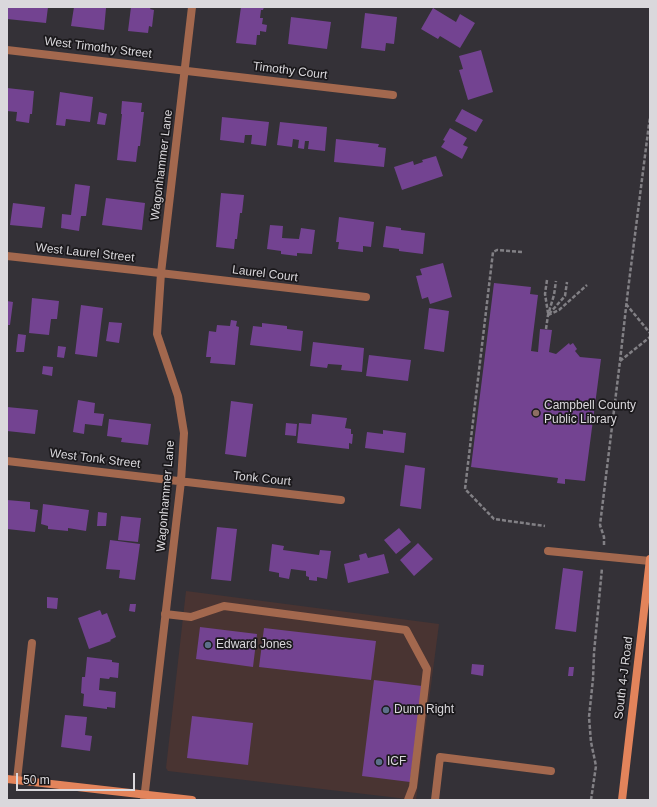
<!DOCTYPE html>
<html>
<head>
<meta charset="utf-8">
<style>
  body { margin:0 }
  #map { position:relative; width:657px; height:807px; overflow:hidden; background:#343137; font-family:Helvetica,sans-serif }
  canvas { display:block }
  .frame { position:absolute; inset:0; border:8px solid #dad8dc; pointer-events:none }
  .scale { position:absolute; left:16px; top:773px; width:119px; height:18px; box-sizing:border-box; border:2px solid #dad8dc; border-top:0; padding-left:5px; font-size:12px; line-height:14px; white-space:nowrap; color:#dad8dc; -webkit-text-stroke:3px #1b191c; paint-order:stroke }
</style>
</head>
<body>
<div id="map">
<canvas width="657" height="807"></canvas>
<div class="frame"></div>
<div class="scale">50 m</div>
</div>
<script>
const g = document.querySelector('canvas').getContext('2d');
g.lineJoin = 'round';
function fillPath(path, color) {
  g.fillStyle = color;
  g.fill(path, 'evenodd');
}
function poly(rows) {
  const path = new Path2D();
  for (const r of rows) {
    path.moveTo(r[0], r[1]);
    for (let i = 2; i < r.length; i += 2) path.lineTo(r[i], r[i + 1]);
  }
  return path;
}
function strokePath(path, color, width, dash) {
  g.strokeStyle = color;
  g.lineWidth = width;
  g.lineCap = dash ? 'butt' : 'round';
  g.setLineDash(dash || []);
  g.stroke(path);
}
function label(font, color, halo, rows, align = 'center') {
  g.font = font + ' Helvetica,sans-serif';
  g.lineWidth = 3.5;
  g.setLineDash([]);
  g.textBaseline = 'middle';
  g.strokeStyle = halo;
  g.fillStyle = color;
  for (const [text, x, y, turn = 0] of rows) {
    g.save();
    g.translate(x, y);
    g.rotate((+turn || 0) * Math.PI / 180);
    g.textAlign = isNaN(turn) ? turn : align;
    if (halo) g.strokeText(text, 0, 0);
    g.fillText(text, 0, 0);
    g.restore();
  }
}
const commercial = poly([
  [186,591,439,624,416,800,168,771,166,768]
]);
const building = poly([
  [7,7,48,7,46,23,7,19],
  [74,7,98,7,106,8,104,30,71,26],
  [131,7,151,7,150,9,154,10,152,27,149,26,148,33,128,31],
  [241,7,264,7,263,10,261,10,260,18,263,18,262,24,267,25,266,32,260,31,260,35,257,35,256,45,236,43],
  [433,8,456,22,460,14,475,23,460,48,440,36,438,39,421,29],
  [365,13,397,17,394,44,386,43,385,51,361,48],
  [291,17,331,22,327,49,288,44],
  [481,50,493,92,468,100,459,70,463,69,459,56],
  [7,88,34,91,32,114,30,114,29,123,16,121,17,112,7,111],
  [60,92,93,97,90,122,66,119,65,126,56,125],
  [122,101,142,103,141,112,144,112,140,146,138,146,136,162,117,160,122,114,121,114],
  [462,109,483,120,476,132,455,121],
  [99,112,107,114,105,125,97,124],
  [222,117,269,122,266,146,251,144,252,135,245,135,244,143,220,140],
  [280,122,327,127,325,151,308,149,309,141,305,141,304,149,298,148,299,140,293,139,292,147,277,145],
  [450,128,467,138,463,145,468,147,462,159,441,147,445,141,443,140],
  [336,139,379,144,378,147,386,148,384,167,334,162],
  [436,156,443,176,402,190,394,167,413,161,414,165,423,162,422,160],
  [75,184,90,186,86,216,81,216,79,231,61,228,62,214,71,215],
  [221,193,244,195,242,213,240,213,237,239,235,239,234,249,216,247],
  [106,198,145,203,142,230,102,225],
  [13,203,45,207,42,228,10,225],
  [339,217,374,222,371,247,363,246,363,252,338,249,339,242,336,242],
  [270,225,283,226,282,238,299,239,301,228,315,230,312,254,297,253,297,256,281,254,281,251,267,249],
  [386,226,401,228,401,230,425,233,423,254,399,251,399,249,383,247],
  [443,263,452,297,430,304,428,297,422,299,416,276,422,275,420,269],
  [494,283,531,287,530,294,538,295,531,351,538,352,540,329,552,330,549,352,556,354,569,343,570,345,573,343,577,349,575,351,580,357,601,359,585,481,565,479,565,484,557,483,558,478,471,467],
  [32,298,59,301,57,319,51,319,49,335,29,333],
  [7,301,13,302,10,325,7,325],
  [81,305,103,308,97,357,75,354],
  [429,308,449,311,444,352,424,349],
  [231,320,237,321,236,326,239,327,235,365,210,363,211,357,206,357,209,331,216,332,217,325,230,326],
  [109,322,122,323,119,343,106,341],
  [262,323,287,326,287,329,303,331,301,351,250,345,253,326,262,327],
  [18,334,26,335,24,352,16,352],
  [313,342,364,348,362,372,341,370,342,365,328,364,327,368,310,366],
  [58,346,66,347,64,358,57,357],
  [369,355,411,360,408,381,366,376],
  [43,366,53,367,52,376,42,374],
  [78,400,95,403,94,413,104,414,102,426,85,424,84,434,73,432],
  [231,401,253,404,246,457,225,454],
  [7,407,38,410,35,434,7,431],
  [312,414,347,418,345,428,351,429,351,434,353,434,352,444,349,443,349,449,297,443,299,423,311,424],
  [109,419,151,424,148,445,121,442,122,438,107,436],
  [286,423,297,424,296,436,285,435],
  [383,430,406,433,404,453,365,448,367,432,383,434],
  [405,465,425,468,421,509,400,506],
  [7,500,30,502,30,509,38,510,35,532,7,529],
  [43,504,89,510,86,531,68,528,68,531,48,529,48,526,41,524],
  [98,512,107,513,106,526,97,526],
  [121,516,141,518,138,542,118,540],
  [217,527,237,529,231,581,211,579],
  [399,528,411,542,396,554,384,540],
  [110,540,140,544,135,580,119,578,120,570,106,569],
  [418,543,433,559,414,576,400,560],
  [272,544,284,546,283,550,319,555,320,550,331,551,327,579,317,577,317,581,309,580,309,577,306,576,306,571,291,569,289,579,279,577,279,573,269,571],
  [366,553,368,558,384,554,389,573,348,583,344,564,360,560,359,555],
  [563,568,583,571,576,632,555,629],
  [47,597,58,598,57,609,47,608],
  [130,604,136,604,135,612,129,611],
  [100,610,102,615,107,613,116,637,110,640,111,641,89,649,78,618],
  [200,627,257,634,253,667,196,659],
  [264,628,376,641,371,680,259,667],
  [87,657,112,660,112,662,119,663,118,678,110,677,109,679,100,678,99,690,116,692,115,708,107,707,107,709,83,706,84,694,81,693,82,677,85,677],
  [472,664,484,665,483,676,471,674],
  [569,667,574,667,573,676,568,676],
  [374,680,422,686,410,782,362,776],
  [65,715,87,717,85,735,92,736,90,751,61,747],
  [192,716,253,723,248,765,187,758]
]);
const path = poly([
  [522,252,497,250,493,252,465,489,494,519,545,526],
  [547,280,545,294,548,313],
  [626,304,650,333],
  [549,314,565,296,567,282],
  [548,315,559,310,587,285],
  [546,329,548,315,554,295,556,281],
  [620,361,650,337],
  [604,545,604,537,600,525,620,361,628,290,649,124,650,118],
  [591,800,596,766,591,742,589,717,593,679,594,653,602,568]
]);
const lane = poly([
  [548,551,650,561],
  [165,614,191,617,224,606,406,630,427,669,413,787,408,800],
  [435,800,440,757,551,771]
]);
const street = poly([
  [7,50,393,95],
  [7,256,134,270,366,297],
  [7,461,341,500],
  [17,780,32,643],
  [144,800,181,481,184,433,178,396,157,334,161,273,192,7]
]);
const secondary = poly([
  [7,779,192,800],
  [622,800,650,559]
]);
const markers = [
  [536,413,4,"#8d6e63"],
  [208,645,4,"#5c6f8a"],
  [386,710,4,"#5c6f8a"],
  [379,762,4,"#5c6f8a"]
];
const streetNames = [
  ["West Timothy Street",98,48,7],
  ["Timothy Court",290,71,7],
  ["Wagonhammer Lane",162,165,-83],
  ["West Laurel Street",85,253,6],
  ["Laurel Court",265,274,7],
  ["West Tonk Street",95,459,7],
  ["Tonk Court",262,479,6],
  ["Wagonhammer Lane",166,496,-85],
  ["South 4-J Road",624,678,-83]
];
const poiNames = [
  ["Campbell County",544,406],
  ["Public Library",544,420],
  ["Edward Jones",216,645],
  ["Dunn Right",394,710],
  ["ICF",387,762]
];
fillPath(commercial, '#493432');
fillPath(building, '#734391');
strokePath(path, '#828085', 2.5, [4, 2]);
strokePath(lane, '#a3684e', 8);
strokePath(street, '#a3684e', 8);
strokePath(secondary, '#e3845b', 8);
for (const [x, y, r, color] of markers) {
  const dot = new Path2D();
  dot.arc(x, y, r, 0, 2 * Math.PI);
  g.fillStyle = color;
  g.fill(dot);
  strokePath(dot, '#1b191c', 1.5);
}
label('12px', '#dad8dc', '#1b191c', streetNames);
label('12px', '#dad8dc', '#1b191c', poiNames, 'left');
</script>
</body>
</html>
